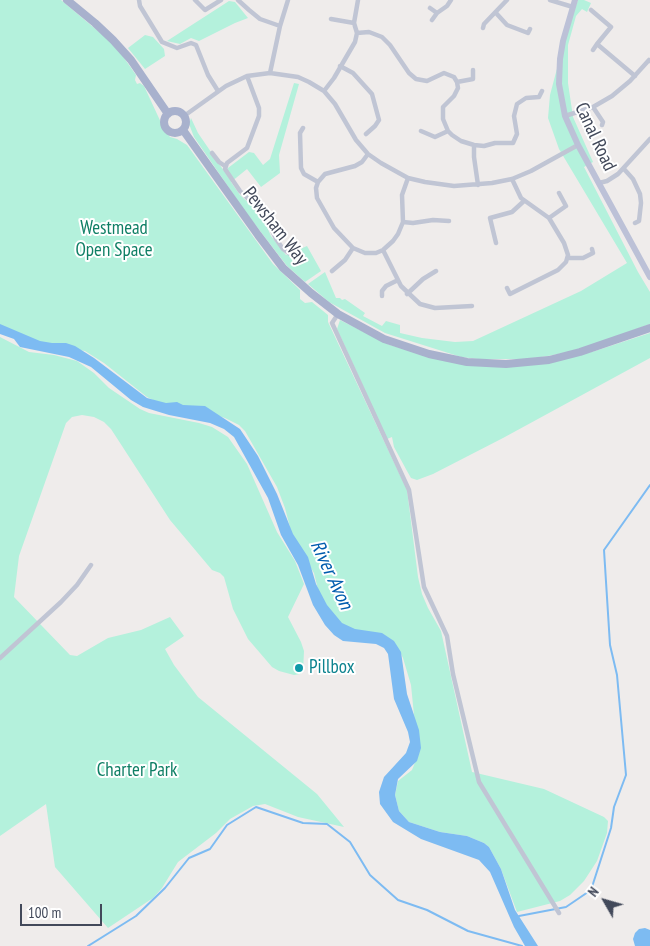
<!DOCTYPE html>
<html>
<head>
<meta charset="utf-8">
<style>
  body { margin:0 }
  #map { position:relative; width:650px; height:946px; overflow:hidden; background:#efeceb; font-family:"PT Sans Narrow",sans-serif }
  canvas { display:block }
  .north { position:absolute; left:580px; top:876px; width:50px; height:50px; -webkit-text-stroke:4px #fff; paint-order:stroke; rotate:308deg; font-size:14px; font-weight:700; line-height:20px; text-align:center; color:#42495a }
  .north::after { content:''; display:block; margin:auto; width:18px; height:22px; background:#42495a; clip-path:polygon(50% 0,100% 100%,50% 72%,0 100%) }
  .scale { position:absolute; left:20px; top:904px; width:82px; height:22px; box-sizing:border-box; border:2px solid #42495a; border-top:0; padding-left:6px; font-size:15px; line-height:18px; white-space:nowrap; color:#42495a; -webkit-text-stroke:4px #fff; paint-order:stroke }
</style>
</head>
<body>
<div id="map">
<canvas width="650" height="946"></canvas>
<div class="north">N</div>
<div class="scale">100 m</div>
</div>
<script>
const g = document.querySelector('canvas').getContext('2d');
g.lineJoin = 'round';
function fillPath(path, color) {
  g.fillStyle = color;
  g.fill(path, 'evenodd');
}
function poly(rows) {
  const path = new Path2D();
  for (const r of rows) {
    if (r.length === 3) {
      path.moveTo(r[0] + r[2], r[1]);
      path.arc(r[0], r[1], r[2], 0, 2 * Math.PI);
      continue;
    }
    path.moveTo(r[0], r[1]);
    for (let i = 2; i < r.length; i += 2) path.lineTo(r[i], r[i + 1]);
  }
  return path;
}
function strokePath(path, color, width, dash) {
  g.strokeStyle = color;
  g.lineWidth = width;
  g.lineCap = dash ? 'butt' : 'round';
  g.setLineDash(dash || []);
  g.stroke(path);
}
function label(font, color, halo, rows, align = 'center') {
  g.font = font + ' "PT Sans Narrow",sans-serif';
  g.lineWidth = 4;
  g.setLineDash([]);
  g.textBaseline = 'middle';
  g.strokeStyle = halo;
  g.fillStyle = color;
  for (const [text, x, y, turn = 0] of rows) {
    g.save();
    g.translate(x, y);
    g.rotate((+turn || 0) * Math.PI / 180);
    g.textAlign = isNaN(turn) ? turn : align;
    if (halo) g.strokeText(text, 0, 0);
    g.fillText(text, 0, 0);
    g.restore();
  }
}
const green = poly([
  [0,0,61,0,105,37,122,55,136,75,135,80,137,84,140,83,144,86,164,129,170,137,177,139,187,145,273,264,300,290,300,299,305,303,312,302,328,315,328,322,407,490,418,577,422,594,428,608,441,631,472,772,544,789,604,817,608,821,607,833,597,861,584,881,570,895,560,901,517,912,501,869,489,847,484,843,467,836,440,832,409,822,399,811,395,795,398,781,412,770,418,755,411,685,403,658,399,650,333,623,322,606,314,573,293,539,285,508,277,487,245,431,239,425,225,418,206,412,157,402,147,397,104,363,85,351,35,342,0,328],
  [578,0,584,0,591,3,587,12,582,9,576,16,568,45,568,83,573,117,593,162,584,167,638,272,650,292,650,324,582,349,548,356,526,359,478,359,461,357,385,333,329,302,308,284,325,272,336,298,340,298,342,300,345,299,365,313,363,316,382,326,386,321,400,325,400,333,422,338,455,342,473,341,581,291,627,263,559,149,548,118,550,95,568,27],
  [229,1,235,2,248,18,235,23,199,41,191,38,180,44,167,41],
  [145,35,153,37,164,49,165,56,145,69,128,48],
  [294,83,299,84,279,155,280,173,261,187,247,169,231,182,240,195,261,214,271,236,286,255,307,246,321,271,305,282,287,266,247,214,194,137,189,124,191,118,198,133,224,171,249,152,254,153,263,165,270,159],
  [340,320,390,345,441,360,560,360,595,351,650,333,650,358,503,438,433,474,417,480,411,478,407,471,394,447,392,437,387,439,337,329],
  [0,337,29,352,54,355,77,361,94,373,109,388,140,409,149,413,199,423,212,427,228,437,247,464,277,532,295,561,304,584,288,617,301,642,304,651,303,672,300,674,294,675,279,671,272,667,248,639,233,609,224,577,220,573,212,570,170,520,111,429,104,422,94,417,82,415,72,417,66,423,19,556,14,597,70,655,77,656,108,638,141,630,170,617,184,636,165,649,174,665,198,697,317,794,344,827,298,817,265,804,253,806,230,819,216,833,178,862,162,888,153,898,108,928,55,867,46,804,0,836]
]);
const water = poly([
  [0,324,40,341,52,343,66,343,75,346,94,358,147,398,166,403,177,402,183,405,205,406,240,429,258,456,277,494,293,534,308,557,316,584,327,605,342,623,355,629,382,633,394,641,401,652,407,694,419,730,421,748,417,761,398,779,395,795,399,811,409,822,440,832,467,836,484,843,489,847,501,869,515,910,538,946,525,946,514,927,490,872,479,860,421,839,393,822,380,804,379,792,384,777,406,753,410,742,408,732,394,699,388,654,384,648,376,644,343,641,334,635,325,625,313,605,298,565,281,535,268,498,234,437,224,429,210,423,169,415,143,407,131,400,91,367,69,357,20,347,14,339,0,334],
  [645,928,650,930,650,946,635,946,633,939,635,933,639,929]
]);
const stream = poly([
  [519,916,566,907,591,890,611,828,614,807,626,775,617,675,610,645,604,550,650,485],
  [88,946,136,916,165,888,189,858,210,849,227,825,256,807,303,823,327,824,350,842,370,875,398,900,427,910,468,931,522,946]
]);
const street = poly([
  [139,0,140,6,162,42,177,48,191,43,196,45,208,75,218,91],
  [195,0,205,10,221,0],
  [238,0,249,10,260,19,280,26],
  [550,0,573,7],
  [430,8,437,13],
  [591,10,611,27,597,44,635,76],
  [496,13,507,25,528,33,530,29],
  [331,19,354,23],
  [432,20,437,13,447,6,451,0],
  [483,28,484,24,507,0],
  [357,33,369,32,382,37,390,45,409,73,416,79,427,81,444,73,454,77,457,82,458,88,454,96,443,107,443,119,448,131,452,135,461,141,474,145,484,146,495,143,513,143,517,134,514,116,517,104,526,98,539,97,542,91],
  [593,50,597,44],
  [340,66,353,73,372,94,379,120,375,126,366,134],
  [270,73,280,26,288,0],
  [247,76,259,108,259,116,247,148,227,163,225,169,240,191,265,215,276,239,283,249,290,254,295,249],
  [457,82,473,79,473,70],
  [324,91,334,78,355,42,357,33,354,23,358,0],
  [593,107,603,122,602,125],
  [184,116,226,86,247,76,270,73,298,77,309,82,324,91,335,104,356,140,368,154,381,163,408,178,425,182,454,186,492,183,512,179,531,171,578,145],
  [565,116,593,107,612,96,630,81,649,60,650,61],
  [303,128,300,133,301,168,304,174,318,182],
  [421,131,435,137,448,131],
  [474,145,474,157,478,185],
  [212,153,219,162,225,166],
  [368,154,362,162,355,166,325,174,318,182,316,188,317,198,334,228,353,248,365,253,376,253,383,250,393,241,398,234,403,222,402,195,408,178],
  [624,169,633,179,640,194,641,203,639,221,635,223],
  [599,183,607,181,618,174,650,139],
  [549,218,566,206,559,193],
  [403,222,413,223,433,220,449,221],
  [496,243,490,218,512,212,524,201],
  [383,250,401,286,420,304,435,308,472,306],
  [568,258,583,258,593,253,592,249],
  [332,271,345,260,353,248],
  [507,288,510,294,558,270,566,262,568,255,564,243,549,218,521,198,512,179],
  [407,294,423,279,436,271],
  [382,296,382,291,386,286,398,280],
  [338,314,332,323,409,490,424,587,447,636,453,674,479,782,559,913],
  [0,658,61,602,77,585,91,565]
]);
const secondary = poly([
  [575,0,563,41,560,59,559,84,565,116,578,145,650,277]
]);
const primary = poly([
  [67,0,95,23,113,40,131,60,168,114],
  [175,122,11],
  [183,130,258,235,283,268,311,293,338,314,384,339,429,354,467,362,506,364,549,360,580,352,650,328]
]);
const markers = [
  [299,668,5,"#0f9aa8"]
];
const streetNames = [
  ["Canal Road",595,137,65],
  ["Pewsham Way",275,226,52]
];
const parkNames = [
  ["Westmead",114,229],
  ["Open Space",114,251],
  ["Charter Park",137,771]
];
const cultureNames = [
  ["Pillbox",309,668]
];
const waterNames = [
  ["River Avon",331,575,65]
];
fillPath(green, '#b4f1dc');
fillPath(water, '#7dbbf2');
strokePath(stream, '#7dbbf2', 2);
strokePath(street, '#c0c5d4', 4.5);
strokePath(secondary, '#bcc1d7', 6);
strokePath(primary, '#a8b1cd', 8);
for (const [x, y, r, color] of markers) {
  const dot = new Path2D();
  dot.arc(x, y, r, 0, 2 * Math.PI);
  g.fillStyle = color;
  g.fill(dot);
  strokePath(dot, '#fff', 2);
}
label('19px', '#42495a', '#fff', streetNames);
label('19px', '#0f7f65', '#fff', parkNames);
label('19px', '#0d838f', '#fff', cultureNames, 'left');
label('italic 20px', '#015cae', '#fff', waterNames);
</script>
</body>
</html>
